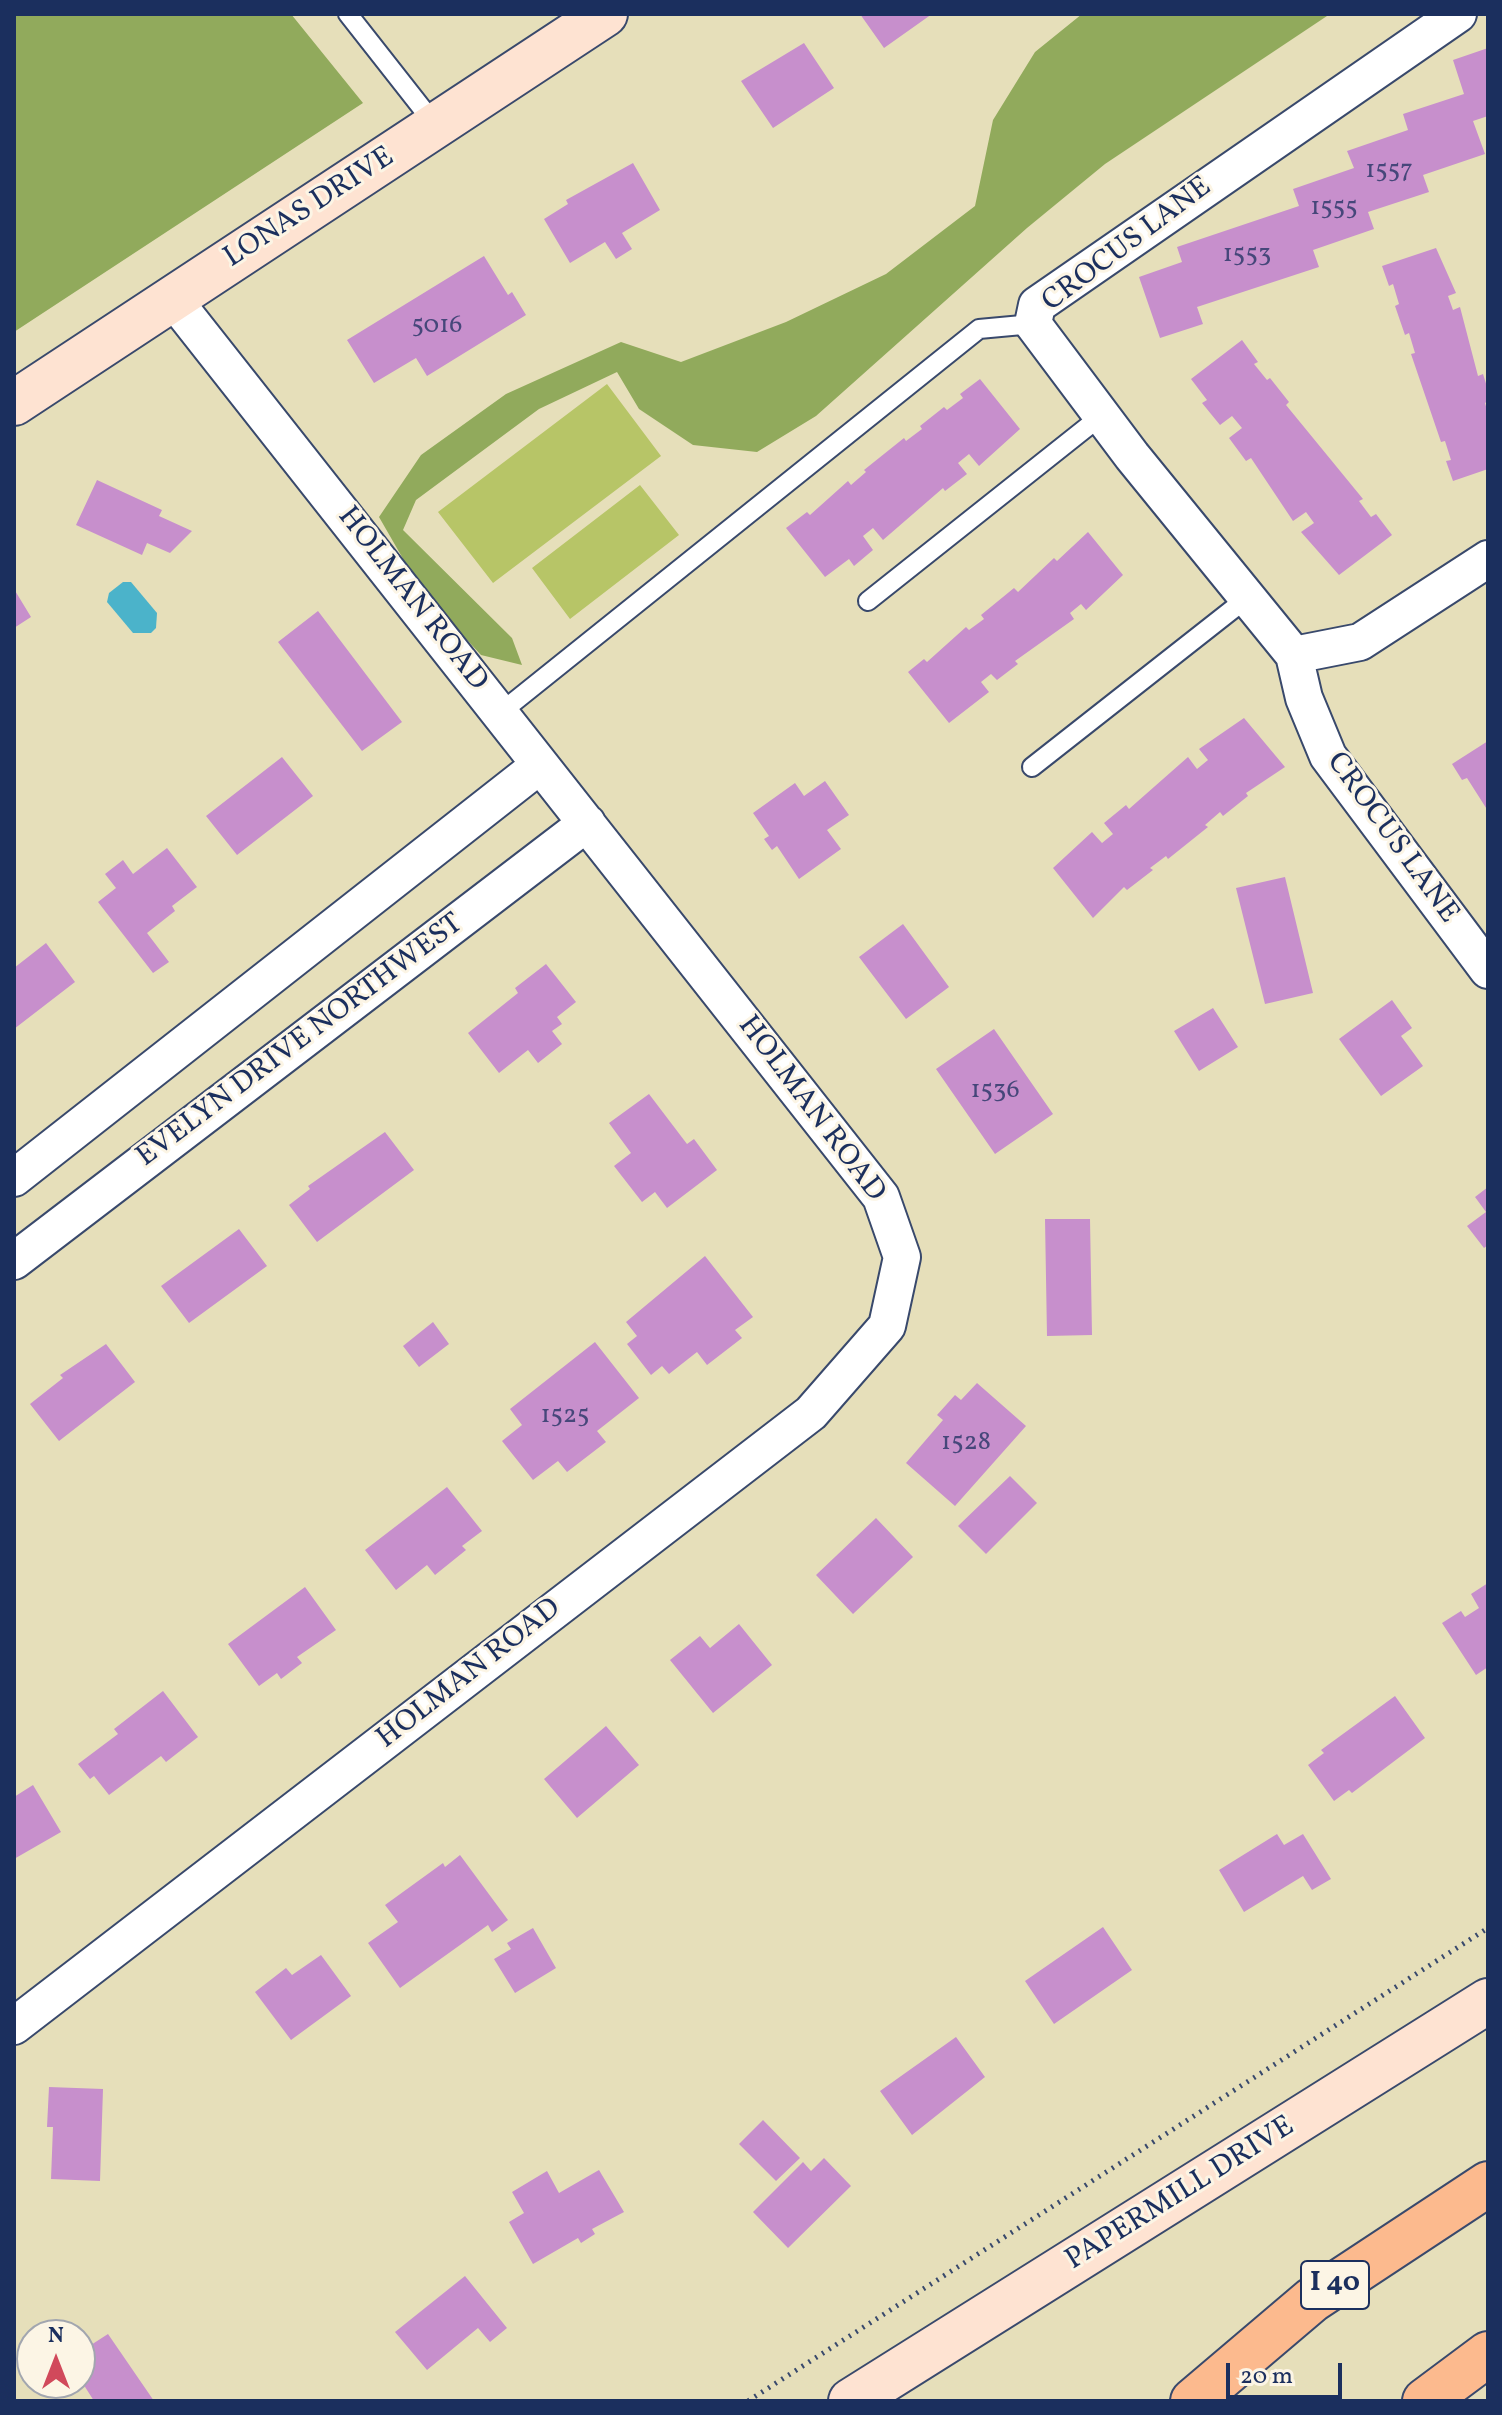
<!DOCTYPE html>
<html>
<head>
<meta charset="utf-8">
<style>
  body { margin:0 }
  #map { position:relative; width:1502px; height:2415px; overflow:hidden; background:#e6dfba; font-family:Vollkorn,serif }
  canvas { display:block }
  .frame { position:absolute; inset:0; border:16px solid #1b2f5e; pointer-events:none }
  .north { position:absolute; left:16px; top:2319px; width:80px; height:80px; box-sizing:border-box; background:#fcf5e5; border:2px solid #a2a6af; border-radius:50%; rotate:0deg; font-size:22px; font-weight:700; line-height:32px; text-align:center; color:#1b2f5e }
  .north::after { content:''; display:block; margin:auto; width:28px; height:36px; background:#d1495b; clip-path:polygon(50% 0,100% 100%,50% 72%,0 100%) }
  .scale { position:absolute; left:1226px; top:2363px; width:116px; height:36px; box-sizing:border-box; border:4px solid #1b2f5e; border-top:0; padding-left:10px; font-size:24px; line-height:28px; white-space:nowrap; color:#1b2f5e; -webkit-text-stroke:6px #fcf5e5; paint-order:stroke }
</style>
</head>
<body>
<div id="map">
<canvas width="1502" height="2415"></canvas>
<div class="frame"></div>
<div class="north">N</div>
<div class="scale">20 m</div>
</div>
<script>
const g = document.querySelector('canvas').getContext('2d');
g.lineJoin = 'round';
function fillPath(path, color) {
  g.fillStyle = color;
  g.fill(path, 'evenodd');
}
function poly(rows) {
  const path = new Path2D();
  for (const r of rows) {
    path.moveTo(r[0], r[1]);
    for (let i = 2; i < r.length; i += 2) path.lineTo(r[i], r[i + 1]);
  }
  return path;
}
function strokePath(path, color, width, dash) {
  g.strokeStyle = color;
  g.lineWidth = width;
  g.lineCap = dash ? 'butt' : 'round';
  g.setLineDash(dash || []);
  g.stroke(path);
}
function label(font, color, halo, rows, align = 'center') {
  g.font = font + ' Vollkorn,serif';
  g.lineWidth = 6;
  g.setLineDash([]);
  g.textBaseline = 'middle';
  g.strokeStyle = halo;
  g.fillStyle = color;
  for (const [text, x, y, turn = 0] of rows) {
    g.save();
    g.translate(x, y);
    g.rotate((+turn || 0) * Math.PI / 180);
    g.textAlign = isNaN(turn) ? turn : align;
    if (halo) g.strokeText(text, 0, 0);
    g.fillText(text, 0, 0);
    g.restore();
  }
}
const green = poly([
  [607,384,661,456,493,583,438,512],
  [640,485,679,535,570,619,532,568]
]);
const forest = poly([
  [14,14,291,14,363,103,14,332],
  [1082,14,1330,14,1105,164,1027,228,816,416,757,452,693,445,639,409,617,372,539,409,416,500,403,530,512,638,522,665,481,655,421,590,379,517,421,455,506,394,621,342,681,362,786,322,886,274,975,206,993,120,1035,52]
]);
const water = poly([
  [123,582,131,582,157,613,156,628,151,633,133,633,107,602,109,593]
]);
const building = poly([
  [860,14,932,14,884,48],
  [804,43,834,88,773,128,741,81],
  [1488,48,1488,116,1473,121,1485,154,1423,175,1429,192,1368,212,1374,229,1313,250,1319,267,1197,307,1203,324,1160,338,1139,277,1182,262,1177,247,1299,206,1293,189,1354,168,1347,151,1408,130,1403,114,1464,94,1453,60],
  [633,163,660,210,622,233,632,249,616,259,605,242,570,263,544,219,568,204,566,200],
  [1436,248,1456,293,1448,296,1453,310,1460,307,1478,376,1483,374,1488,390,1488,401,1485,403,1488,413,1488,469,1453,481,1446,461,1451,460,1445,441,1441,442,1411,354,1415,353,1409,333,1405,335,1395,306,1399,304,1393,284,1389,286,1382,266],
  [484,256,508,295,512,292,526,315,427,376,416,358,374,383,347,340],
  [1242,340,1258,362,1254,364,1267,380,1270,378,1289,402,1286,405,1363,499,1359,501,1371,517,1376,514,1392,535,1339,575,1301,532,1314,523,1306,512,1293,521,1251,458,1246,461,1229,438,1242,428,1232,416,1220,425,1202,403,1207,400,1191,379],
  [980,379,1020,429,979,466,969,454,958,463,967,474,945,491,943,488,883,540,873,528,863,536,873,550,854,566,849,559,825,577,786,528,807,512,810,515,848,481,851,485,866,472,864,470,904,438,906,441,922,429,920,426,944,407,947,410,963,398,960,394],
  [97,480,162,510,159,516,192,531,170,553,147,543,142,555,76,525],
  [1088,532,1123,575,1086,610,1081,604,1070,613,1074,619,1015,661,1018,664,997,680,991,674,981,682,989,692,949,723,908,672,924,659,927,662,966,627,969,630,984,619,981,615,1014,588,1018,592,1054,558,1057,561],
  [14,589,31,617,14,628],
  [318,611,402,722,362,751,278,642],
  [1244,718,1285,767,1246,793,1248,796,1223,816,1220,812,1205,825,1208,827,1168,859,1166,856,1150,868,1153,870,1127,890,1124,887,1093,918,1053,868,1092,832,1102,843,1113,834,1104,823,1126,805,1129,809,1188,757,1197,769,1208,760,1199,749],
  [1488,741,1488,811,1467,778,1462,780,1452,764],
  [282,757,313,796,237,855,206,816],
  [825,781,849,815,827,830,841,849,799,879,777,846,772,850,764,839,769,836,753,813,795,783,804,796],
  [167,848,197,887,172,906,175,911,147,933,169,962,153,973,98,902,116,888,105,874,123,860,133,874],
  [1285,877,1313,993,1265,1004,1236,888],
  [903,924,949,987,906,1019,859,957],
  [46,943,75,982,14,1029,14,968],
  [546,964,576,1002,557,1017,562,1024,552,1031,562,1044,538,1063,528,1050,499,1073,468,1033,518,993,515,988],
  [1392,1000,1412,1028,1401,1036,1423,1066,1381,1096,1339,1039],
  [1213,1008,1238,1047,1199,1071,1174,1031],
  [994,1029,1053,1114,995,1154,936,1069],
  [649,1094,687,1144,694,1139,717,1170,667,1208,655,1192,642,1202,614,1166,631,1153,609,1123],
  [385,1132,414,1170,317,1242,289,1205,310,1189,308,1186],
  [1488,1187,1488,1245,1484,1248,1467,1226,1486,1212,1475,1197],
  [1045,1219,1090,1219,1092,1335,1047,1336],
  [239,1229,267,1266,189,1323,161,1286],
  [705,1256,753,1317,735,1330,742,1338,707,1365,697,1352,669,1374,662,1366,651,1375,627,1344,637,1336,626,1322],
  [433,1322,449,1344,419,1367,403,1346],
  [595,1342,639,1398,597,1431,606,1442,567,1472,558,1461,533,1480,502,1441,522,1425,510,1409],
  [106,1344,135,1382,59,1441,30,1404,63,1378,60,1375],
  [977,1383,1026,1426,955,1506,906,1463,943,1420,937,1415,955,1395,961,1400],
  [1010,1476,1037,1503,986,1554,958,1526],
  [447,1487,482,1531,462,1546,466,1550,435,1575,427,1565,396,1590,365,1550],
  [876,1518,913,1557,853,1614,816,1575],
  [1488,1583,1488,1667,1476,1675,1442,1623,1461,1611,1465,1617,1479,1608,1471,1594],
  [305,1587,336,1630,297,1657,302,1663,281,1679,277,1673,259,1686,228,1644],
  [739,1624,772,1665,713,1713,670,1660,700,1636,710,1648],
  [163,1691,198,1737,166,1762,161,1756,109,1795,94,1776,90,1779,78,1764,118,1734,114,1729],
  [1395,1696,1425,1738,1352,1793,1349,1790,1334,1801,1308,1765,1324,1753,1321,1750],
  [606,1726,639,1765,577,1818,544,1779],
  [33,1785,61,1832,14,1859,14,1797],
  [1277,1834,1284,1845,1303,1834,1331,1879,1312,1890,1303,1876,1244,1912,1219,1870],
  [460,1855,508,1920,492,1932,488,1925,400,1988,368,1943,398,1922,385,1905,443,1863,445,1867],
  [1103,1927,1132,1970,1054,2024,1025,1981],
  [533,1928,556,1968,515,1993,494,1959,511,1949,507,1943],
  [321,1955,351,1996,291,2040,255,1992,286,1968,292,1975],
  [956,2037,985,2077,912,2135,880,2091],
  [49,2087,103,2089,100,2181,51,2179,53,2127,47,2127],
  [763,2120,800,2158,776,2181,739,2144],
  [824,2158,851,2186,788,2248,753,2212,803,2162,811,2171],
  [599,2170,624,2212,592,2229,595,2234,581,2243,578,2238,533,2264,509,2222,524,2213,512,2192,547,2171,559,2193],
  [465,2276,507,2328,490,2342,478,2328,427,2370,395,2332],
  [108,2334,154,2401,94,2401,80,2379,80,2352]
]);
const path = poly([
  [748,2401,1488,1928]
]);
const lane = poly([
  [348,14,436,126],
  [868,601,1101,416],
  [500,713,979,329,1033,324],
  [1032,767,1247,598]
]);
const street = poly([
  [1458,14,1037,305,1033,324,1132,456,1294,655,1304,698,1328,756,1488,970],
  [1294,655,1360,642,1488,559],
  [14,1178,540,765],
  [14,1261,587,823],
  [14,2026,811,1413,887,1326,902,1257,881,1197,173,299]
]);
const secondary = poly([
  [14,403,605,14],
  [851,2401,1488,2001]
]);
const highway = poly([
  [1193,2401,1312,2300,1488,2184],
  [1425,2401,1488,2354]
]);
const numberNames = [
  ["1557",1389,172],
  ["1555",1334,209],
  ["1553",1247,256],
  ["5016",437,327],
  ["1536",995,1092],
  ["1525",565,1417],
  ["1528",966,1444]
];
const shields = [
  [1335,2285,68]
];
const shieldNames = [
  ["I 40",1335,2285]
];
const streetNames = [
  ["LONAS DRIVE",310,209,-33],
  ["CROCUS LANE",1128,246,-37],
  ["HOLMAN ROAD",411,600,52],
  ["CROCUS LANE",1391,839,54],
  ["EVELYN DRIVE NORTHWEST",301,1042,-37],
  ["HOLMAN ROAD",810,1110,53],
  ["HOLMAN ROAD",470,1675,-38],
  ["PAPERMILL DRIVE",1181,2195,-32]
];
fillPath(green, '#b7c567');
fillPath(forest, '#91aa5c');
fillPath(water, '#4bb3ca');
fillPath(building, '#c78fcc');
strokePath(lane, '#39496c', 22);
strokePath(street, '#39496c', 40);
strokePath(secondary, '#39496c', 48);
strokePath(highway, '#39496c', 48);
strokePath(path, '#39496c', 5, [2, 6]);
strokePath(lane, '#fff', 18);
strokePath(street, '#fff', 36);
strokePath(secondary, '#fee3d2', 44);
strokePath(highway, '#fcba8e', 44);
label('26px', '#46477a', null, numberNames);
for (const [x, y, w] of shields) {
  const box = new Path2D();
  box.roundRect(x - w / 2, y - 24, w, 48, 6);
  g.fillStyle = '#fcf5e5';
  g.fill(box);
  strokePath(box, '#1b2f5e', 2);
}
label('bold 28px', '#1b2f5e', null, shieldNames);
label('30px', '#1b2f5e', '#fcf5e5', streetNames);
</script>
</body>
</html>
